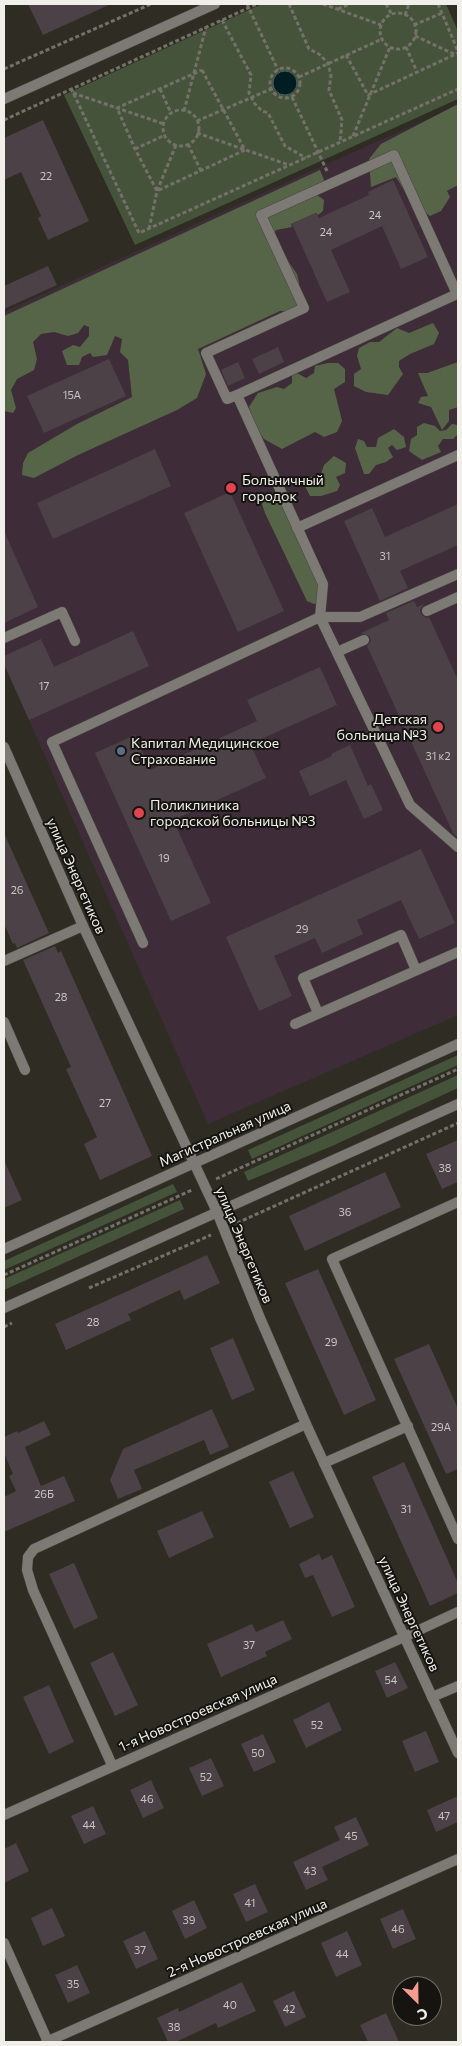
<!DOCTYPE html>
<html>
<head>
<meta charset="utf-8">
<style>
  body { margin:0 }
  #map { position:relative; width:462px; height:2046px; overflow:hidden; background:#2e2c23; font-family:Commissioner,sans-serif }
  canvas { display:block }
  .frame { position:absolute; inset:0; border:5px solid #f1efea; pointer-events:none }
  .north { position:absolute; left:392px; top:1976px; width:50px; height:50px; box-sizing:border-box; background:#151410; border:1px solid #6d6c67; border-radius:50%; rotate:157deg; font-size:14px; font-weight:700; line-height:20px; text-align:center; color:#f1efea }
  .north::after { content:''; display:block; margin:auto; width:18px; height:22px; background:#f59c91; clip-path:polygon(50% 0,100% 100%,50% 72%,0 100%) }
</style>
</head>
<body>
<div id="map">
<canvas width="462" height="2046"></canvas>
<div class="frame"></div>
<div class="north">С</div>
</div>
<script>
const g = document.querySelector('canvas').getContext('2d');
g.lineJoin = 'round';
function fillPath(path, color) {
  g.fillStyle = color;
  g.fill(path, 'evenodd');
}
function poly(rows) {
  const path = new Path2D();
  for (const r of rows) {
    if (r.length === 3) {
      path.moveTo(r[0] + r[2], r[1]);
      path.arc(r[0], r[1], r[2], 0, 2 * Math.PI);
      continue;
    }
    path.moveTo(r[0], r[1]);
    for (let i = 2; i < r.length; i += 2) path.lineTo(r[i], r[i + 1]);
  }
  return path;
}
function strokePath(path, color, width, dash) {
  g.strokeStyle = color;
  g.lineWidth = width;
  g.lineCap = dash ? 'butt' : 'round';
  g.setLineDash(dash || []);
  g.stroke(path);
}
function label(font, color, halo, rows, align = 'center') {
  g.font = font + ' Commissioner,sans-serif';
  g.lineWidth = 4;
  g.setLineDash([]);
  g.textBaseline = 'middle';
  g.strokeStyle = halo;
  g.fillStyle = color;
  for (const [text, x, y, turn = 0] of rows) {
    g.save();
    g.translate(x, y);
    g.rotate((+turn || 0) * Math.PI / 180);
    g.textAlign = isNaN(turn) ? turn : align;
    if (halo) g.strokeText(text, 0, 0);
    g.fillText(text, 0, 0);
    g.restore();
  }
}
const medical = poly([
  [458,106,458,1015,208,1124,4,664,4,312,324,165]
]);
const green = poly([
  [262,4,446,4,458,31,458,99,135,245,64,95],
  [458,1055,458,1065,252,1159,248,1150],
  [458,1075,458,1088,332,1146,248,1181,244,1172],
  [173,1184,177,1192,4,1270,4,1261],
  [180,1200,184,1209,4,1290,4,1279]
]);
const forest = poly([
  [458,104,458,185,447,191,450,197,441,211,430,216,413,205,396,177,371,187,369,159,381,144],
  [320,170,324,180,317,195,324,200,323,211,318,215,316,213,291,224,292,227,276,230,274,234,276,254,288,261,297,274,299,283,300,307,291,311,280,311,198,349,206,374,197,398,177,410,78,455,34,478,22,475,23,463,28,453,77,424,132,397,128,360,120,352,122,339,115,336,107,355,93,357,90,353,82,357,79,365,67,365,62,351,73,345,80,347,89,336,89,327,84,325,78,333,68,336,54,332,41,334,33,342,37,359,34,370,17,379,11,390,16,408,13,413,4,411,4,316],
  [433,323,439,333,434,344,410,354,399,361,399,367,403,374,388,395,366,392,354,386,354,374,361,369,357,356,359,348,370,342,379,342,397,328,409,333],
  [458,362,458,407,449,410,449,421,442,430,431,407,418,403,421,397,428,396,418,373,427,373],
  [328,363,338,363,345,369,345,382,334,389,342,421,337,432,324,437,315,432,282,449,264,439,253,423,249,407,258,393,277,387,284,389,292,383,292,375,297,373,306,378,314,373,315,366],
  [424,423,435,426,440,431,446,430,452,424,458,425,458,434,453,439,443,439,438,446,441,452,422,460,409,451,411,439,417,435,417,427],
  [394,429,404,437,406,447,397,450,392,445,388,448,393,457,386,462,376,465,369,474,364,474,355,448,358,439,364,441,367,447,376,447,378,438],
  [334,456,346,463,345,473,336,477,340,485,337,491,321,496,310,496,305,486,311,477,321,474,324,465],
  [272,493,279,498,320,584,319,603,314,604,307,601,265,513,262,504,265,496]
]);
const water = poly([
  [285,83,12]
]);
const building = poly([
  [28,4,111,4,43,35],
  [43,120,89,221,48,240,38,218,41,216,21,172,4,180,4,138],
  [393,180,428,257,401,269,382,226,331,250,350,292,327,302,292,224,316,213,319,218,369,195,368,192],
  [48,266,57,285,4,309,4,286],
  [278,347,284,362,259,374,252,359],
  [109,359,126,396,44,433,27,396],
  [238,362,245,378,228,386,221,370],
  [155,449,171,486,53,539,37,503],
  [230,492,284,611,238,632,184,513],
  [458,504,458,545,400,571,408,588,380,601,344,521,372,508,385,537],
  [4,531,38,607,4,623],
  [414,601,417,607,424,604,420,610,421,614,426,618,429,617,458,680,458,838,453,833,367,646,371,641,370,637,361,633,389,620,386,613],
  [133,631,149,666,29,720,4,664,4,656,41,639,54,667],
  [320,667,337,705,250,744,266,778,173,820,211,903,171,921,95,753,135,735,150,770,257,721,247,700],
  [350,745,368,786,371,784,383,810,364,819,346,780,310,796,299,771,332,756,331,754],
  [4,833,49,933,17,948,15,943,13,944,4,924],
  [421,849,455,923,419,939,401,900,357,920,363,934,322,953,315,938,274,956,292,996,259,1011,226,937],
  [55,946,58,953,61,951,152,1156,100,1180,84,1144,97,1137,66,1069,71,1067,23,960],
  [458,1140,458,1182,442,1189,426,1154],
  [4,1160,22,1200,4,1208],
  [385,1172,401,1207,305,1251,289,1216],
  [207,1255,220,1283,184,1300,180,1290,128,1314,131,1320,66,1350,55,1324],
  [318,1269,376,1400,344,1415,285,1283],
  [233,1338,255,1390,232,1400,210,1348],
  [429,1344,458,1409,458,1469,446,1474,394,1359],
  [212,1409,229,1447,210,1455,204,1440,134,1470,142,1489,118,1499,110,1480,123,1449],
  [44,1421,51,1435,25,1447,41,1486,64,1476,75,1501,4,1532,4,1497,16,1491,9,1476,13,1474,4,1453,4,1437,17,1431,18,1433],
  [404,1462,458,1583,458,1593,430,1606,372,1477],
  [293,1471,314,1517,290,1528,269,1482],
  [202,1511,214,1537,169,1558,157,1531],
  [319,1554,322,1560,332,1555,355,1607,332,1617,313,1575,305,1578,299,1564],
  [74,1563,98,1618,74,1629,49,1574],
  [283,1620,292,1639,265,1652,267,1656,221,1677,207,1644,252,1624,256,1632],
  [113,1652,138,1705,115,1716,90,1663],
  [395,1662,408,1688,387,1698,375,1671],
  [49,1685,74,1742,49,1754,23,1697],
  [329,1702,342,1730,306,1748,293,1720],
  [426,1731,439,1762,415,1772,402,1741],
  [263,1734,276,1762,254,1772,241,1744],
  [211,1758,224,1786,202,1796,189,1768],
  [151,1780,164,1808,143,1818,130,1790],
  [458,1796,458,1822,436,1832,427,1810],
  [93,1806,106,1834,84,1844,71,1816],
  [356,1817,369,1845,322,1867,328,1880,306,1890,293,1862,340,1840,334,1827],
  [16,1843,29,1871,4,1883,4,1849],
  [255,1884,268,1912,246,1922,233,1894],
  [194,1900,207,1928,185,1939,172,1911],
  [52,1908,65,1936,43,1946,31,1918],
  [403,1909,416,1939,393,1949,380,1919],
  [145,1931,158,1959,136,1969,123,1941],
  [347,1931,362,1965,336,1977,321,1943],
  [77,1965,90,1993,68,2003,55,1975],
  [242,1982,256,2011,218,2028,216,2023,176,2042,168,2042,157,2018,178,2008,179,2012],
  [294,1991,306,2017,285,2027,273,2001],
  [386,2013,399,2042,368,2042,360,2025]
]);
const path = poly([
  [247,4,278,70],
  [289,4,309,49,319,54,328,63,331,76,329,90,342,120,340,142],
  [323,4,381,25],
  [386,4,392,15],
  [438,4,458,51],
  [338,9,350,4],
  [398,31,18],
  [405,15,409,4],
  [222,20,251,75,249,93,255,104,262,111,268,113,285,146,306,158],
  [414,25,442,13],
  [415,36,454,54],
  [406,47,417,72],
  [346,55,368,95,458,53],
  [285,83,15],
  [4,69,151,4],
  [202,70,245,150,157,191,135,149,117,108,202,70],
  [299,77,382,39],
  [71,88,139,233,458,89],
  [160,89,171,113],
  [73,93,164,124],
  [292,97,327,171],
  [181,128,18],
  [184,111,206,27],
  [4,120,257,4],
  [197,121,271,89],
  [197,133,289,165],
  [353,136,390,47],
  [188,144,201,171],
  [135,149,165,135],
  [149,229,157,191,176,145],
  [216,1179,458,1069],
  [237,1223,458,1123],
  [4,1275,192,1190],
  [89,1288,211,1235],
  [4,1327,12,1323]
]);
const lane = poly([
  [237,395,457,294,394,155,261,215,304,308,206,353,227,399,237,395,323,584,320,617,410,805,458,847],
  [297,528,458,455],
  [427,611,458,597],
  [4,638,62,612,75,641],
  [337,652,364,640],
  [143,943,52,742,320,617,360,617,458,574],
  [4,961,83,926],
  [318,1013,303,978,401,935,416,970],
  [4,1022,25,1070],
  [295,1024,458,952],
  [458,1202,332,1259,458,1539],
  [324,1463,408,1426],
  [404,1637,458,1612],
  [432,1697,458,1686],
  [112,1765,33,1590,27,1570,28,1557,34,1549,306,1424],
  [4,1943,48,2042]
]);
const street = poly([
  [4,99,215,4],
  [4,747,83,926,217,1212,260,1318,306,1424,458,1753],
  [4,1249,458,1044],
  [4,1308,458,1104],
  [4,1815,404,1637],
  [46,2042,458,1859]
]);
const markers = [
  [231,488,6,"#e0444e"],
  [438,727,6,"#e0444e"],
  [121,751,5,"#5c6f8a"],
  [139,813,6,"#e0444e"]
];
const numberNames = [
  ["22",46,176],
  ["24",375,215],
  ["24",326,232],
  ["15А",72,395],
  ["31",385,556],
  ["17",44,686],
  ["31 к2",438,756],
  ["19",164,858],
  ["26",17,890],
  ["29",302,929],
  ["28",61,997],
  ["27",105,1103],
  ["38",445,1168],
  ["36",345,1212],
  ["28",93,1322],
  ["29",331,1342],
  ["29А",441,1427],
  ["26Б",44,1494],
  ["31",406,1509],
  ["37",249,1645],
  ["54",391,1680],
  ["52",317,1725],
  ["50",258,1753],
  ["52",206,1777],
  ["46",147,1799],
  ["47",444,1816],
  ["44",89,1825],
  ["45",351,1836],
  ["43",310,1871],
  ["41",250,1903],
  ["39",189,1920],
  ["46",398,1929],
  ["37",140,1950],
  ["44",342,1954],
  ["35",73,1984],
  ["40",230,2005],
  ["42",289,2009],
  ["38",174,2027]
];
const poiNames = [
  ["Больничный",242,480],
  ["городок",242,496],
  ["Детская",427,719,"right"],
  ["больница №3",427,735,"right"],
  ["Капитал Медицинское",131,743],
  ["Страхование",131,759],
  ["Поликлиника",150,805],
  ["городской больницы №3",150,821]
];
const streetNames = [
  ["улица Энергетиков",76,876,66],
  ["Магистральная улица",225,1134,-24],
  ["улица Энергетиков",244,1245,67],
  ["улица Энергетиков",409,1614,65],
  ["1-я Новостроевская улица",198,1713,-24],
  ["2-я Новостроевская улица",247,1938,-24]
];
fillPath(medical, '#3e2d38');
fillPath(green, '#46533b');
fillPath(forest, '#566548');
fillPath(water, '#001e21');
strokePath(water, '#485d5d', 1);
fillPath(building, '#4b4146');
strokePath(lane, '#49473f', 11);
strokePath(street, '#49473f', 11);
strokePath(path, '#737169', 3, [4, 2.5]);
strokePath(lane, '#7d7a76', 10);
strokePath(street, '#7d7a76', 10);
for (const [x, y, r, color] of markers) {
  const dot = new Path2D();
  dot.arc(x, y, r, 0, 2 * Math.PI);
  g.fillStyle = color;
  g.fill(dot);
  strokePath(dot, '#151410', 2);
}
label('11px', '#c8c4c1', null, numberNames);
label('14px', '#f1efea', '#151410', poiNames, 'left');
label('14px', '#f1efea', '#151410', streetNames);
</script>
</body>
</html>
